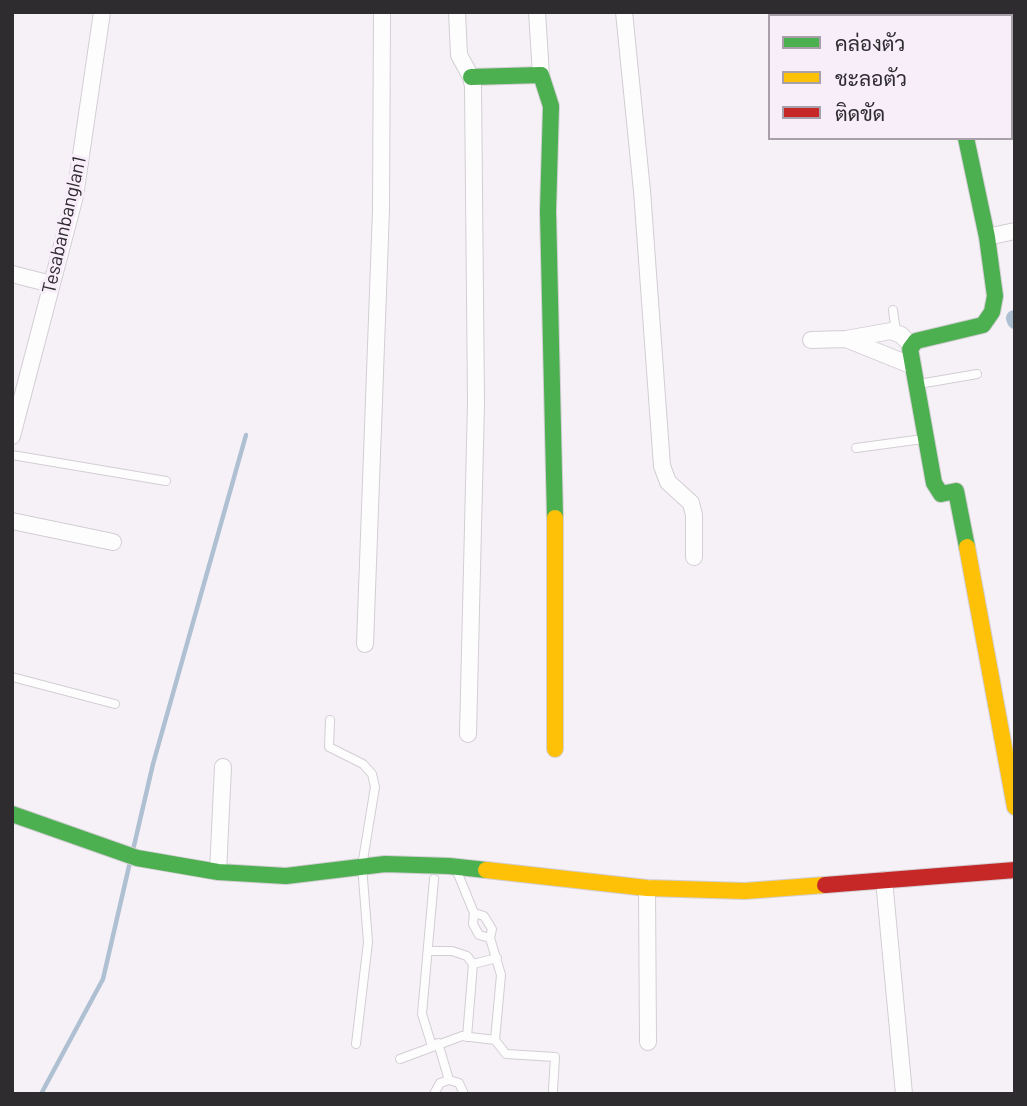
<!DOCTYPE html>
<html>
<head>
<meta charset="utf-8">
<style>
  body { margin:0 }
  #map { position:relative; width:1027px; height:1106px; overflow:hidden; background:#f6f1f7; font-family:Barlow,Sarabun,sans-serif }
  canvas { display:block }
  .frame { position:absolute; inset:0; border:14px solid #2f2c30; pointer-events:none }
  .legend { position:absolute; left:768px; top:14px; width:245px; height:126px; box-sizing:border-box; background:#f7eefa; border:2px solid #a7a0a9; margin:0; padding:9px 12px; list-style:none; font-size:21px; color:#2f2c30 }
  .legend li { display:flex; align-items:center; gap:14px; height:35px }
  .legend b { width:35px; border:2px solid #a7a0a9 }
</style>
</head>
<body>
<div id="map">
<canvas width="1027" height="1106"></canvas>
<div class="frame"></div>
<ul class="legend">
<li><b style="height:9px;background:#4caf50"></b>คล่องตัว</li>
<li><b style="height:9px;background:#ffc107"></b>ชะลอตัว</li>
<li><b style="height:9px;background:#c62828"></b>ติดขัด</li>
</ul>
</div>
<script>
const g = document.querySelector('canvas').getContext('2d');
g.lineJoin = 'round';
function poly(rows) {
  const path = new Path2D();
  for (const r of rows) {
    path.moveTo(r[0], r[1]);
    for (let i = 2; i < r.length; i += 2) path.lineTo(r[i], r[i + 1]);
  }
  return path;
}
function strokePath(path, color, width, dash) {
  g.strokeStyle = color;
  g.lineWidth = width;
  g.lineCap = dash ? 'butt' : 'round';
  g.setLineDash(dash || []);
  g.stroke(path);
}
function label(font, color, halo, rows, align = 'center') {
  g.font = font + ' Barlow,sans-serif';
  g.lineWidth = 6;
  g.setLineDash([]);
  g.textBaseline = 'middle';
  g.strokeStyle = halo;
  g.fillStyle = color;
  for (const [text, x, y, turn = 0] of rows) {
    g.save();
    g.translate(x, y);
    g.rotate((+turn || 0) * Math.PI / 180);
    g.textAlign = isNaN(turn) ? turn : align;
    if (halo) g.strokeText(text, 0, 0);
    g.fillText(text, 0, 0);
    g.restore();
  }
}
const stream = poly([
  [133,850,153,764,246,435],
  [41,1094,103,979,130,862]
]);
const canal = poly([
  [1014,318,1015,321]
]);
const lane = poly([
  [893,310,896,332],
  [919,384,977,374],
  [856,448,923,439],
  [12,455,166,481],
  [12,677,115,704],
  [330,720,329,747,363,764,372,774,375,787,362,866,368,942,356,1044],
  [456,869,474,913,473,924,479,935,490,938,492,929,484,916,474,913],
  [428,951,452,951,467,956,473,964,467,1037],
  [473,964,497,958],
  [495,1040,506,1054,555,1057,553,1090],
  [438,1043,449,1080],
  [432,1046,422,1014,434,879],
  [400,1059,462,1036,495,1040,501,975,490,938],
  [434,1094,440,1083,449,1080,459,1083,464,1094]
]);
const street = poly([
  [457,12,459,55,471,77,473,86,476,403,468,734],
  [537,12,541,75],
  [624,12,642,191,662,466,668,482,691,503,694,515,694,557],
  [942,12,942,16],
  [987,237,1015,231],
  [12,274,51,284],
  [846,339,891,331,901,335,911,345],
  [811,340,846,339,913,366],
  [12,436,75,196,102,12],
  [12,521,113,542],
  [365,644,381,210,382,12],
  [218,872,223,767],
  [884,880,904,1094],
  [647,888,648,1042]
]);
const fast = poly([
  [471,77,541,75,551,106,548,211,555,518],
  [966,138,987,237,995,296,992,312,983,325,916,341,910,349,934,483,941,494,956,491,967,547],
  [12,814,137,858,218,872,286,876,385,864,449,866,486,870]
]);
const slow = poly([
  [555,518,555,749],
  [967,547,1015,807],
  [486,870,647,888,745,891,825,885]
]);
const jam = poly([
  [825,885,1015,870]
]);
const streetNames = [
  ["Tesabanbanglan1",64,225,-77]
];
strokePath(stream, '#afc0d3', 4.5);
strokePath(canal, '#afc0d3', 16);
strokePath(lane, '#d2ced3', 10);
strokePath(street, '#d2ced3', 18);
strokePath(fast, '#d2ced3', 18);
strokePath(slow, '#d2ced3', 18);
strokePath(jam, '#d2ced3', 18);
strokePath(lane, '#fefdfe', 8);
strokePath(street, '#fefdfe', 16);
strokePath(fast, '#4caf50', 16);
strokePath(slow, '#ffc107', 16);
strokePath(jam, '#c62828', 16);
label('19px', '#2f2c30', '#f7eefa', streetNames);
</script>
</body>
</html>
